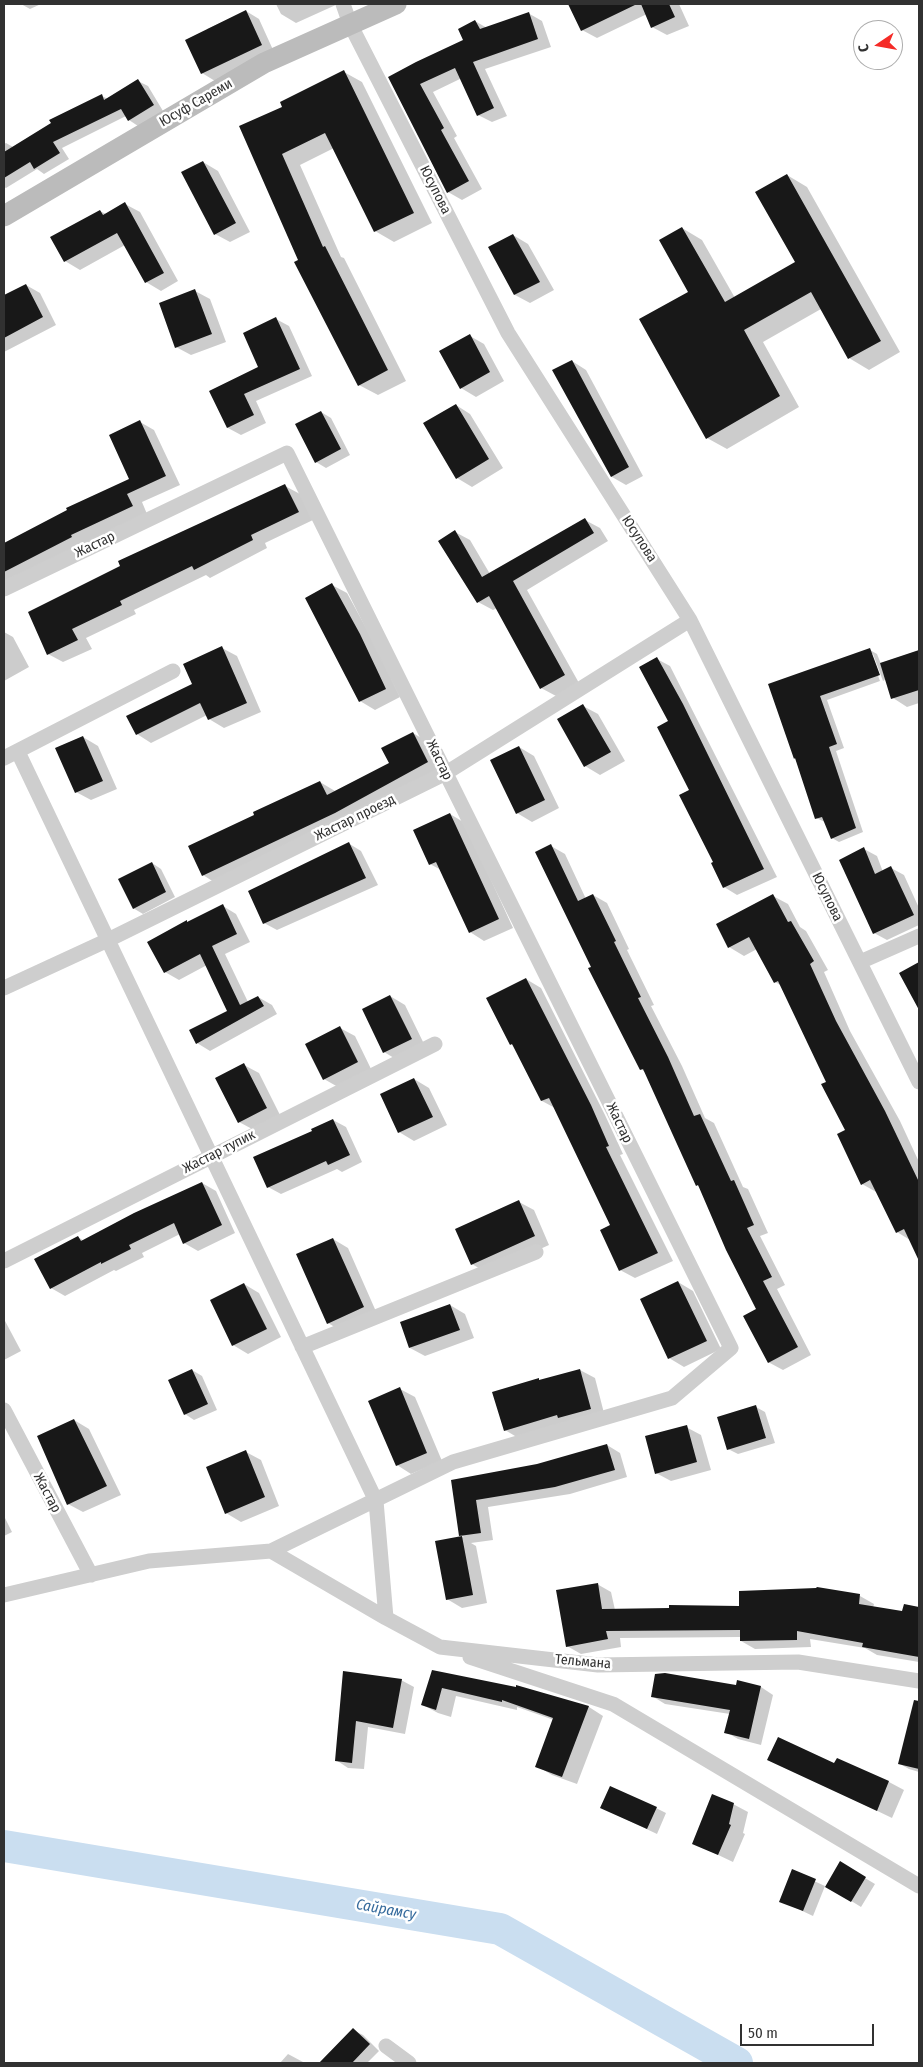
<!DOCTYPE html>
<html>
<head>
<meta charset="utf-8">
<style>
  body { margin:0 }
  #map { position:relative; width:923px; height:2067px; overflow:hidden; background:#fff; font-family:"Fira Sans Condensed",sans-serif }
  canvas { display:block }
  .frame { position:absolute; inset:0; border:5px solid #313131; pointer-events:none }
  .north { position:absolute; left:853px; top:20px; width:50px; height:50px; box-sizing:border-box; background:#fff; border:1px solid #adadad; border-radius:50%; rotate:258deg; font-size:14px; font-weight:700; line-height:20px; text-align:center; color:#313131 }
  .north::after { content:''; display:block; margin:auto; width:18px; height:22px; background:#f52b27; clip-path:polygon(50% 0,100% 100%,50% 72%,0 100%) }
  .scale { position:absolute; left:740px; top:2024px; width:134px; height:22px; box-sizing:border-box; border:2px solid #313131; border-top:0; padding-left:6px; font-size:15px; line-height:18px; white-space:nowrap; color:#313131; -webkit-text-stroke:4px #fff; paint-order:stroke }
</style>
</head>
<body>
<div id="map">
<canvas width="923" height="2067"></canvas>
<div class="frame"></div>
<div class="north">С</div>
<div class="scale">50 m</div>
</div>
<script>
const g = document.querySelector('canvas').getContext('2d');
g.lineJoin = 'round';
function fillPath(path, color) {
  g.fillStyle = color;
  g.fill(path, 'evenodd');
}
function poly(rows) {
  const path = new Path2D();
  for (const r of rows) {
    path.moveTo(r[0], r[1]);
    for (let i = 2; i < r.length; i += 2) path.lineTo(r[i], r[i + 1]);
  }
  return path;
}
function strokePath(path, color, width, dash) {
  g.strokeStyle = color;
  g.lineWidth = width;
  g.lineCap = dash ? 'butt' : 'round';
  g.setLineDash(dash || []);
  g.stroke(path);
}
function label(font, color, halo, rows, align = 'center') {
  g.font = font + ' "Fira Sans Condensed",sans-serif';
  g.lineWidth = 5;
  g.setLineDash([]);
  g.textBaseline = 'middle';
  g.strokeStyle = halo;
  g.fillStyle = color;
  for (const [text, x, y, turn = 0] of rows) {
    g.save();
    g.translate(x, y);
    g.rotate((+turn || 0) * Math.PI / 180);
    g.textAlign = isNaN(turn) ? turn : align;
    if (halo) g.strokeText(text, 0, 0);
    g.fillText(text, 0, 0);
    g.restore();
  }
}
const shadow = poly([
  [21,4,41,4,30,9],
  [276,4,338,4,296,23,281,14],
  [570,4,679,4,689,26,667,35,652,27,647,14,597,38,582,30],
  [246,11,259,19,274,52,215,81,202,73,207,29],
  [528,13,542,21,551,47,485,69,507,116,492,122,478,115,462,78,433,92,457,136,454,138,482,189,462,200,448,192,389,78,465,40,475,21,487,28],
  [344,72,362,82,432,223,394,242,375,231,334,148,300,165,341,257,344,258,406,381,378,395,359,385,300,261,241,127,284,108],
  [138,81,148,86,163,111,138,126,129,120,126,116,62,148,69,159,44,174,37,169,6,188,4,187,4,144,6,143,13,147,102,96,108,99],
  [203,162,218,171,250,232,230,242,215,234],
  [787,175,807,187,900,352,869,370,849,358,821,309,763,342,799,407,727,449,707,438,682,228,702,240,735,298,796,263],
  [125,204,140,212,178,281,161,291,146,282,125,245,80,270,65,261,52,237,100,211,106,214],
  [513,235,528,244,554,290,530,303,515,295,490,248],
  [26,285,40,293,56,325,4,352,4,297],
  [195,291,210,299,226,342,191,355,176,347],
  [276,319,289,326,312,376,256,401,266,423,241,435,228,428,211,391,259,367],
  [470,336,484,344,504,381,476,397,461,388],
  [572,361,586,370,643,476,626,485,612,477],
  [456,405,470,414,503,468,472,487,457,478],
  [321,412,331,418,350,455,326,468,316,462],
  [140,422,154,430,180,485,142,502,147,514,11,584,4,580,4,544,131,479],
  [285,486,300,494,313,520,265,543,267,548,210,578,206,575,134,610,136,614,86,638,92,649,63,662,48,654,30,613],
  [585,520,600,528,608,541,527,590,579,683,556,696,541,688,497,608,493,610,478,602,455,532,470,540,490,574],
  [332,585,347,593,375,644,400,697,375,710,360,701],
  [4,632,13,637,29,667,4,681],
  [222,648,237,656,261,712,224,728,209,719,207,715,151,743,137,734,193,684],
  [870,650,877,654,881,664,919,652,919,703,907,707,893,698,886,679,883,681,873,654,870,654,880,681,827,700,844,748,836,751,863,832,839,842,832,838,825,822,816,818,797,760,795,758,769,685],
  [657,659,670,666,777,877,737,895,724,887,714,863,670,722],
  [583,706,598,714,625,761,600,775,585,766,559,720],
  [413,733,428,742,442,771,217,884,203,875,256,815,320,782,335,791,391,763],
  [83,737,98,746,117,789,91,800,76,792],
  [519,747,534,756,559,808,532,822,517,813],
  [450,814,465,823,513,928,484,941,470,932,441,870,430,864],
  [348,843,361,851,378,885,277,930,264,923],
  [551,846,565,854,586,899,593,895,607,903,629,949,627,950,654,1005,651,1006,682,1066,705,1118,714,1123,743,1187,748,1189,768,1233,760,1236,785,1285,777,1289,811,1355,783,1370,768,1362,758,1310,700,1187,697,1185,645,1072,641,1069,592,968],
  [864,849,877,856,883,872,891,868,904,875,919,908,919,925,887,940,874,933],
  [152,863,161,869,175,897,143,914,133,908],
  [773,896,788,904,800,927,806,931,828,970,824,972,850,1031,900,1121,919,1162,919,1258,910,1240,897,1232,878,1193,862,1184,847,1131,828,1082,782,986,775,982,757,949,744,956,729,947],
  [223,906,236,914,250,942,225,954,248,1002,258,997,272,1005,277,1014,210,1051,197,1043,228,1012,207,965,179,980,165,972,188,923],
  [526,979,541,988,605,1115,623,1154,620,1155,673,1261,635,1278,620,1270,612,1226,555,1108,542,1101,515,1047,511,1044],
  [390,996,405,1005,426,1048,399,1061,384,1052],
  [340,1028,355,1036,372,1071,338,1087,324,1079],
  [244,1065,259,1073,281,1117,254,1130,239,1122],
  [414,1079,429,1088,447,1125,414,1141,399,1132],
  [333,1120,346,1127,362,1162,342,1172,337,1169,281,1194,268,1187,313,1131],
  [202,1183,216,1191,235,1233,198,1251,184,1243,180,1234,142,1253,144,1257,116,1271,114,1270,65,1296,51,1288,78,1237,84,1241],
  [519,1202,534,1210,549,1245,487,1273,472,1264],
  [333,1239,348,1248,378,1316,343,1332,328,1323],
  [678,1282,693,1291,721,1349,684,1367,669,1358],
  [244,1284,259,1293,281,1337,248,1354,233,1345],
  [450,1305,465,1314,474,1338,425,1356,410,1348],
  [4,1319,21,1351,4,1360],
  [192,1370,202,1376,217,1410,194,1420,185,1414],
  [580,1370,595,1378,605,1417,520,1439,505,1430,539,1380,541,1381],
  [400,1389,415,1397,442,1461,411,1474,397,1465],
  [756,1407,765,1412,775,1443,738,1454,728,1449],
  [74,1420,89,1429,121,1495,83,1512,68,1504],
  [686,1427,701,1435,711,1470,671,1481,656,1473],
  [607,1445,620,1453,627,1477,570,1494,488,1507,493,1540,471,1543,476,1546,487,1603,462,1608,447,1599,436,1542,464,1537,460,1535,452,1482,538,1466],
  [246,1452,261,1460,279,1506,241,1522,226,1513],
  [4,1516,12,1532,4,1536],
  [597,1584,611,1592,615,1610,740,1607,818,1588,860,1596,874,1604,873,1608,903,1613,905,1605,919,1608,919,1662,877,1655,865,1648,810,1639,811,1647,755,1649,741,1641,741,1637,620,1638,621,1647,581,1654,567,1646],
  [433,1671,517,1689,517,1687,589,1707,603,1716,577,1784,552,1775,537,1766,554,1720,517,1707,517,1710,456,1696,451,1717,438,1713,423,1705],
  [344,1672,401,1680,414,1687,405,1734,368,1727,364,1769,348,1768,336,1760],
  [738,1682,761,1687,773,1695,761,1745,738,1739,726,1732,730,1714,665,1704,652,1696,737,1686],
  [909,1724,919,1726,919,1772,909,1769,900,1764],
  [769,1759,835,1765,837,1760,889,1782,904,1790,892,1818],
  [733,1804,748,1812,743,1833,745,1834,733,1862,693,1843],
  [602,1808,656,1808,666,1813,657,1834],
  [840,1863,875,1884,861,1907,827,1886],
  [792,1871,825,1886,813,1916,781,1901],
  [353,2030,363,2035,379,2051,367,2063,321,2063],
  [288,2054,303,2062,304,2063,280,2063]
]);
const river = poly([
  [4,1846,500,1929,737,2063]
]);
const building = poly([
  [568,4,637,4,581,31],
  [641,4,669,4,675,17,651,28],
  [246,10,262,45,201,74,185,40],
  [529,12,538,39,473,62,494,108,477,116,455,68,420,84,444,128,441,130,469,181,447,193,388,77,416,62,463,40,458,29,475,20,480,29],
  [344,70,414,213,374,232,325,133,282,154,323,247,325,246,388,370,358,386,294,262,298,260,239,126,282,107,280,102],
  [138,79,154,105,128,121,121,109,53,142,60,153,34,169,30,162,4,178,4,152,51,123,49,120,102,94,104,100],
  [203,161,236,223,214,235,181,172],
  [787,174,881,341,848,359,811,292,744,330,780,396,706,439,639,319,688,292,659,240,682,227,725,302,795,262,755,192],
  [125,202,164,273,145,283,117,233,64,262,50,237,100,210,103,215],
  [513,234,540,282,514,295,488,247],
  [26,284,43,317,4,338,4,295],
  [195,289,212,334,175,348,159,303],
  [276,317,300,369,244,394,254,415,227,428,209,391,258,367,243,333],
  [470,334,490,372,460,389,439,351],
  [572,360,629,467,611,477,552,370],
  [456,404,489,459,456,479,423,423],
  [321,411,341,449,315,463,295,424],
  [140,420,166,476,127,494,133,506,71,535,72,537,4,572,4,543,67,510,66,508,129,479,109,435],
  [285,484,299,512,251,535,253,540,194,570,192,566,120,601,122,605,72,629,78,640,47,655,28,612,120,566,118,561],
  [585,518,594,533,513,581,565,675,540,689,489,596,477,603,438,541,455,530,482,577],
  [332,583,360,634,386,689,359,702,305,598],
  [222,646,247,703,208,720,200,703,136,735,126,716,192,684,183,664],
  [870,648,880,675,820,696,837,744,829,747,856,828,831,839,822,817,815,819,795,758,794,759,768,684],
  [919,650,919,690,891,699,880,663],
  [657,657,683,704,764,869,723,888,711,863,713,862,679,795,689,790,657,727,668,721,639,667],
  [583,704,611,752,584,767,557,719],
  [413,732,428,762,335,813,202,876,188,846,254,815,253,812,320,781,327,795,389,763,381,748],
  [83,736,103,781,75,793,55,748],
  [519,746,545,800,516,814,490,760],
  [450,813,499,919,469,933,436,862,429,865,413,830],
  [349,842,366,878,263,924,248,891],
  [551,844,578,901,593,894,616,941,614,942,641,997,638,998,668,1057,694,1116,700,1114,731,1181,734,1180,754,1225,747,1228,772,1277,763,1281,798,1347,768,1363,743,1316,756,1309,726,1250,698,1185,696,1186,643,1069,640,1070,588,968,591,967,535,852],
  [864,847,875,874,891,866,914,915,873,934,839,860],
  [152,862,166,892,133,909,118,879],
  [773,894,788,922,791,921,814,961,810,964,836,1021,885,1111,919,1182,919,1261,904,1229,896,1233,870,1180,861,1185,837,1134,845,1130,821,1084,826,1082,778,981,774,983,749,937,728,948,716,924],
  [223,904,237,934,212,946,240,1005,258,996,264,1006,196,1044,189,1030,227,1011,200,954,164,973,147,942,187,920,187,922],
  [919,962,919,1010,899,973],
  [526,978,591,1105,609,1146,606,1147,658,1253,619,1271,600,1230,610,1225,549,1098,541,1101,512,1044,510,1045,486,998],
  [390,995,412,1039,383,1053,362,1009],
  [340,1026,358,1062,323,1080,305,1044],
  [244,1063,267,1108,238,1123,215,1078],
  [414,1078,433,1117,398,1133,380,1094],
  [333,1119,350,1155,328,1165,326,1161,267,1188,253,1157,312,1131,311,1129],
  [202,1182,222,1225,183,1244,174,1223,129,1245,131,1249,101,1264,101,1262,50,1289,34,1259,78,1236,81,1241,134,1213],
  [519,1200,535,1236,471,1265,455,1229],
  [333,1238,364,1307,327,1324,296,1254],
  [678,1281,707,1341,668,1359,640,1299],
  [244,1283,267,1329,232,1346,210,1300],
  [450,1304,460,1330,409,1348,400,1322],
  [192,1369,208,1404,184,1415,168,1380],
  [580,1369,591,1409,558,1418,557,1415,504,1431,492,1392,539,1378,539,1380],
  [400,1387,427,1453,396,1466,368,1401],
  [756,1405,766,1438,727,1450,717,1417],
  [74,1419,107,1486,67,1505,37,1436],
  [687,1425,697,1462,655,1474,645,1436],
  [607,1444,615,1470,555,1487,476,1500,481,1533,459,1536,451,1480,537,1464],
  [246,1450,265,1497,225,1514,206,1467],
  [462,1536,473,1595,446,1600,435,1541],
  [598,1583,602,1609,669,1608,669,1605,739,1606,739,1591,816,1588,817,1587,860,1594,859,1604,902,1611,904,1604,919,1607,919,1657,862,1647,863,1643,797,1631,797,1640,740,1641,740,1630,606,1631,608,1639,566,1647,556,1590],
  [432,1670,516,1687,516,1685,589,1706,562,1777,535,1767,553,1718,502,1700,502,1702,442,1688,436,1710,421,1705],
  [343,1671,402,1679,393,1728,356,1721,352,1763,335,1761],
  [665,1673,736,1685,737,1680,761,1686,749,1739,724,1733,730,1710,651,1697,655,1674],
  [914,1700,919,1701,919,1769,898,1764],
  [778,1737,834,1763,837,1758,889,1781,877,1811,767,1760],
  [610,1786,657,1807,647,1829,600,1808],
  [712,1794,734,1803,729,1824,731,1825,718,1855,692,1844],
  [840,1861,866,1877,851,1902,825,1887],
  [792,1869,816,1879,803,1911,779,1902],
  [353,2028,370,2044,352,2063,319,2063]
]);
const street = poly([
  [343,4,350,24,508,333,690,620,919,1082],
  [4,589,287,453,731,1348,672,1398,453,1462,271,1551,149,1561,4,1595],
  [18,752,376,1501,386,1618],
  [4,758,173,671],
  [860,962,919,936],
  [4,988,108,940,446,773,690,620],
  [4,1261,435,1044],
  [302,1347,536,1252],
  [4,1410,91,1575],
  [271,1551,386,1618,440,1647,598,1665,798,1662,919,1681],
  [470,1657,613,1704,919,1886],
  [386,2046,409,2063]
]);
const secondary = poly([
  [4,216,264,63,396,4]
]);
const streetNames = [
  ["Юсуф Сареми",196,103,-30],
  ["Юсупова",435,190,63],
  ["Юсупова",639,539,57],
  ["Жастар",95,545,-26],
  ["Жастар",439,760,64],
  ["Жастар проезд",355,818,-26],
  ["Юсупова",827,897,64],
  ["Жастар",619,1123,64],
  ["Жастар тупик",219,1152,-27],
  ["Жастар",47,1493,62],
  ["Тельмана",583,1662,5]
];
const waterNames = [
  ["Сайрамсу",386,1910,10]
];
fillPath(shadow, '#0003');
strokePath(river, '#cadef0', 32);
fillPath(building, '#181818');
strokePath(street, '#cecece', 15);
strokePath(secondary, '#bbb', 21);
label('14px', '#313131', '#fff', streetNames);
label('italic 15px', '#366b9d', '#fff', waterNames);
</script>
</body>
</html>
